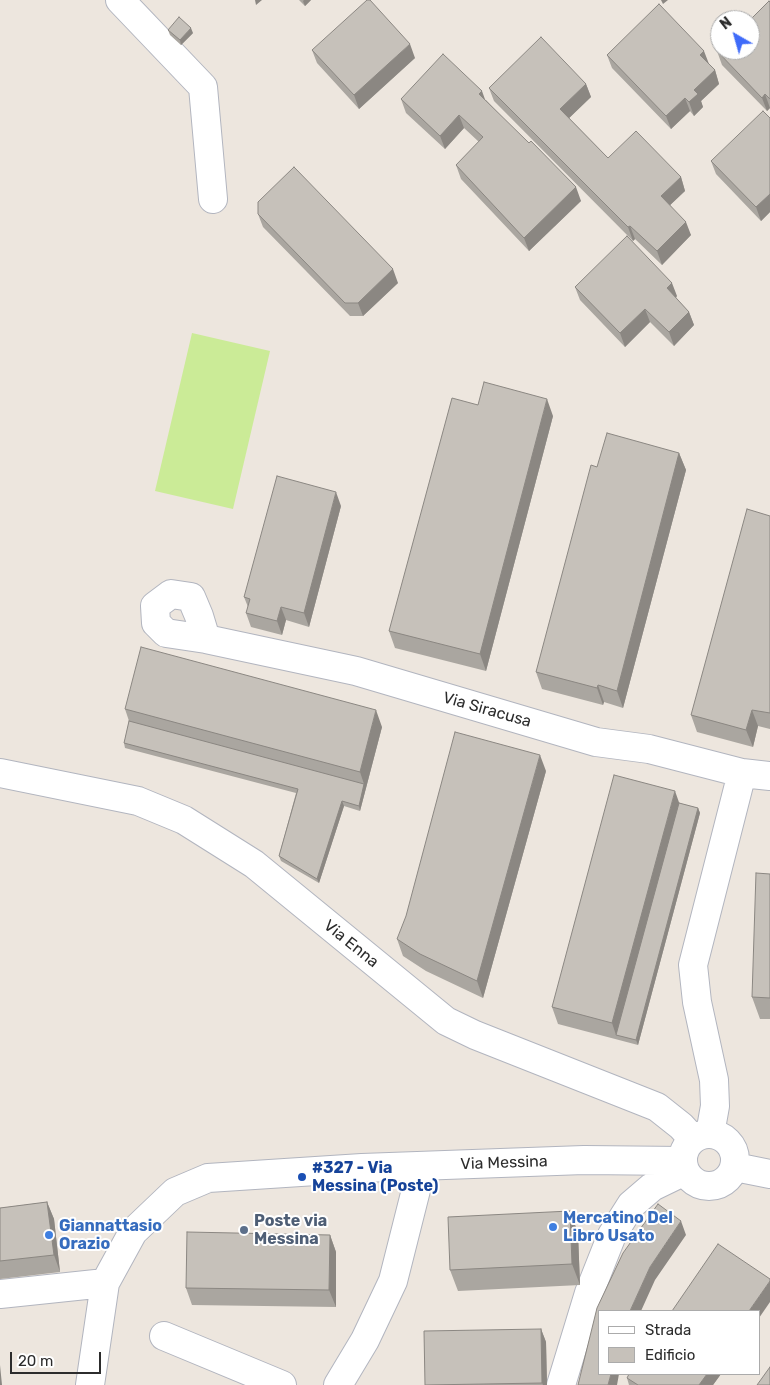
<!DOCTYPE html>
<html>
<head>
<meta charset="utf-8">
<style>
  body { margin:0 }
  #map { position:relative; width:770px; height:1385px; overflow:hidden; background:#ede6de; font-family:Rubik,sans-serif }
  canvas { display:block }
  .legend { position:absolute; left:598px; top:1310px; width:162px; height:65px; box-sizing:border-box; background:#fff; border:1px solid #ababab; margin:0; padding:6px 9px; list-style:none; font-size:15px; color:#2c2c2c }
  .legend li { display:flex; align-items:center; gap:10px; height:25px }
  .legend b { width:25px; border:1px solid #ababab }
  .north { position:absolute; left:710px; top:10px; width:50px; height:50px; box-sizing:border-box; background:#fff; border:1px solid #ababab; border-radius:50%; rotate:322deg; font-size:14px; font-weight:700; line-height:20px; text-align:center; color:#2c2c2c }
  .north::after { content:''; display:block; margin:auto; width:18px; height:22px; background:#3f6bf9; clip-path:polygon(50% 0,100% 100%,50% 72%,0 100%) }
  .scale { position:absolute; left:10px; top:1352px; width:91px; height:22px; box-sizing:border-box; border:2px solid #2c2c2c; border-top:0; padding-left:6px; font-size:15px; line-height:18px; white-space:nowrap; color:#2c2c2c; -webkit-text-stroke:4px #fff; paint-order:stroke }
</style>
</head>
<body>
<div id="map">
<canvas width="770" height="1385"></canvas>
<ul class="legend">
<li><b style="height:6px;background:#fff"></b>Strada</li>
<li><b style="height:14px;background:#c6c1ba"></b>Edificio</li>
</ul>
<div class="north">N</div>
<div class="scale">20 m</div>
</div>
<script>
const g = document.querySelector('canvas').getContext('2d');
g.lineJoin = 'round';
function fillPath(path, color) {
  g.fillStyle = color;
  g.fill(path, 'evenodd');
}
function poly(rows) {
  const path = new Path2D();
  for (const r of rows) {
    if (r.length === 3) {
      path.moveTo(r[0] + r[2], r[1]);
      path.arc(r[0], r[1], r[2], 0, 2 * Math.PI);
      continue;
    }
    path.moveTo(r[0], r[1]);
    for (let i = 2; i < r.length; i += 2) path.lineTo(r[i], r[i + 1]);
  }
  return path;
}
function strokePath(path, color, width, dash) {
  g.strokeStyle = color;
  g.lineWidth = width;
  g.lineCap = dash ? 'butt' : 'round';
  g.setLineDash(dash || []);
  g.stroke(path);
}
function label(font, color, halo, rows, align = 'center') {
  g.font = font + ' Rubik,sans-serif';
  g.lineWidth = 4;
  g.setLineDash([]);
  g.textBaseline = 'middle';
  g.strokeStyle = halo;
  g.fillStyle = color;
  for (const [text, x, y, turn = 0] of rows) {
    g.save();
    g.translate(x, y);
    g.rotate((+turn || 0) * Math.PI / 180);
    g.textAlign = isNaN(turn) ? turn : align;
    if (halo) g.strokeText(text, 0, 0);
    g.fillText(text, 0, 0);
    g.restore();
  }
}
const pitch = poly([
  [192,333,270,351,233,509,155,491]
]);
const minor = poly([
  [120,0,203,87,213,199],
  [206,639,166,633,156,623,155,606,171,594,191,597,199,616,206,639,356,671,596,742,649,749,742,773,770,776],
  [0,773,138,801,184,820,254,864,446,1021,475,1035,657,1107,681,1126,693,1139],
  [709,1160,26],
  [710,1134,715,1106,714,1080,697,1002,693,965,742,773],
  [735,1167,770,1174],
  [0,1294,105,1283],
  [164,1336,282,1385],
  [90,1385,105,1283,133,1232,175,1192,208,1178,362,1168,584,1160,682,1161],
  [338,1385,365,1340,393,1281,422,1166],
  [561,1385,589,1293,612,1235,631,1205,652,1187,685,1171]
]);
const wall = poly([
  [299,0,311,0,305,6],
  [770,2,770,108,767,111,722,65,717,51],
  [168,30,193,33,181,45,170,35],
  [312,50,415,58,359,109,317,63],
  [607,55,709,64,715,70,719,84,701,101,703,107,694,116,690,111,671,129,612,68],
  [586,84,591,97,569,118,608,158,681,177,685,191,670,205,691,235,662,265,635,239,633,241,494,101,489,88],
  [401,99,486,100,581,201,529,251,461,179,456,165,479,142,464,128,445,149,406,113],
  [770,118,770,212,761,221,716,174,711,161],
  [258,214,398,283,363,316,350,316,263,227],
  [575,287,677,296,676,298,689,312,694,325,674,346,650,322,625,347,580,300],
  [478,405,553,416,486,671,395,648,389,631],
  [679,453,686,470,623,708,604,702,603,705,542,689,536,672,597,467],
  [341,506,309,627,286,620,282,635,251,627,246,613,248,607,244,597],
  [770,516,770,729,758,726,753,747,697,732,691,715],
  [125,709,382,727,360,811,344,806,319,883,281,861,279,856,296,793,125,748,124,743,129,721],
  [546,771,483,998,426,971,403,956,397,939],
  [679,803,698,808,700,813,638,1045,558,1024,552,1007],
  [770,874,770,1019,760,1019,752,997],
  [47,1202,54,1219,60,1272,0,1279,0,1208],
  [570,1211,578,1233,580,1285,458,1291,450,1270],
  [330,1235,336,1252,336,1307,192,1305,186,1288],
  [541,1329,546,1342,547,1385,425,1385],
  [721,1374,713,1385,629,1385,627,1378]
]);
const shadedWall = poly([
  [255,0,262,0,256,5],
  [304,0,311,0,305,6,303,1],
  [661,0,668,0,663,4],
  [191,28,193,33,181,45,180,40],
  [410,44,415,58,359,109,354,95],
  [704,51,709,64,700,55],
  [715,70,719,84,701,101,703,107,694,116,689,102,694,90],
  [586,84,591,97,565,122,560,109],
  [482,91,487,105,479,94],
  [765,94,770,108,767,111,762,98],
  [685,98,690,111,671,129,666,116],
  [459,115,464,128,445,149,440,136],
  [681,177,685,191,666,209,661,196],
  [576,187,581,201,529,251,524,238],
  [770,194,770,212,761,221,756,207],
  [686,222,691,235,662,265,657,251],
  [630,226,635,239,633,241,628,227],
  [393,269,398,283,363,316,358,303],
  [672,283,677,296,671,302,667,288],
  [645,309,650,322,625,347,620,333],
  [689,312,694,325,674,346,669,332],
  [547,399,553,416,486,671,480,654],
  [679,453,686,470,623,708,617,691],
  [336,492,341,506,309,627,304,613],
  [281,607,286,620,282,635,277,621],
  [598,685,604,702,603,705,597,688],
  [376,710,382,727,360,811,359,806,364,784,360,772],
  [752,710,758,726,753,747,746,730],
  [540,755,546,771,483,998,477,981],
  [675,791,681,808,616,1035,612,1023],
  [342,801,344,806,319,883,317,879],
  [698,808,700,813,638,1045,636,1040],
  [47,1202,54,1219,60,1272,54,1255],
  [570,1211,578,1233,580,1285,572,1264],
  [681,1221,686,1235,655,1280,641,1311,630,1311,650,1267],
  [330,1235,336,1252,336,1307,329,1290],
  [770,1281,770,1302,759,1318,759,1311,749,1311],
  [541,1329,546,1342,547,1385,543,1385,542,1383],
  [0,1365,2,1385,0,1385],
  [611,1374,619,1374,617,1385,608,1385],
  [707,1374,721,1374,713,1385,699,1385]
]);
const building = poly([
  [367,0,370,0,410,44,354,95,312,50,367,0],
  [769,1,770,2,770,99,765,94,762,98,717,51,720,48,720,50,750,50,750,20,769,1],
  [659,4,704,51,700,55,715,70,694,90,698,94,689,102,685,98,666,116,607,55,659,4],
  [179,17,191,28,180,40,168,30,179,17],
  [541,37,586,84,560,109,608,158,636,131,681,177,661,196,686,222,657,251,630,226,628,227,489,88,541,37],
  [443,54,482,91,479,94,529,143,531,141,576,187,524,238,456,165,483,137,459,115,440,136,401,99,443,54],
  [763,111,770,118,770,194,756,207,711,161,763,111],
  [294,167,393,269,358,303,345,303,258,214,258,202,294,167],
  [627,236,672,283,667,288,689,312,669,332,645,309,620,333,575,287,627,236],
  [484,382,547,399,480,654,389,631,452,398,478,405,484,382],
  [607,433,679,453,617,691,598,685,597,688,536,672,591,465,597,467,607,433],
  [277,476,336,492,304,613,281,607,277,621,246,613,250,599,244,597,277,476],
  [747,509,770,516,770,713,752,710,746,730,691,715,747,509],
  [141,647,376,710,360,772,125,709,141,647],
  [129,721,364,784,359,806,342,801,317,879,279,856,298,789,124,743,129,721],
  [455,732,540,755,477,981,420,954,397,939,406,916,455,732],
  [614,775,675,791,612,1023,552,1007,614,775],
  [679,803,698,808,636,1040,616,1035,679,803],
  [756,873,770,874,770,998,752,997,756,873],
  [47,1202,54,1255,0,1261,0,1208,47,1202],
  [658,1204,681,1221,650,1267,630,1311,599,1311,599,1374,611,1374,608,1385,578,1385,597,1308,623,1253,658,1204],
  [570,1211,572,1264,450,1270,448,1217,570,1211],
  [187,1232,330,1235,329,1290,186,1288,187,1232],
  [718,1244,770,1279,770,1281,749,1311,672,1311,718,1244],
  [541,1329,542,1383,425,1385,424,1331,541,1329],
  [770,1367,770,1385,757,1385,770,1367],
  [629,1374,707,1374,699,1385,638,1385,627,1378,629,1374]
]);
const markers = [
  [302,1177,5,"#1a4fb4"],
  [553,1227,5,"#3f7fe0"],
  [244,1230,5,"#5c6f8a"],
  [49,1235,5,"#3f7fe0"]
];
const streetNames = [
  ["Via Siracusa",487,710,16],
  ["Via Enna",351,944,39],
  ["Via Messina",504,1163,-2]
];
const transitNames = [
  ["#327 - Via",312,1168],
  ["Messina (Poste)",312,1186]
];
const shopNames = [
  ["Mercatino Del",563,1218],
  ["Libro Usato",563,1236],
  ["Giannattasio",59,1226],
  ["Orazio",59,1244]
];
const serviceNames = [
  ["Poste via",254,1221],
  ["Messina",254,1239]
];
fillPath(pitch, '#cbeb97');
strokePath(minor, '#b2b5bf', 30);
strokePath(minor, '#fff', 28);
fillPath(wall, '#aaa6a0');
fillPath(shadedWall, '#8b8782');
fillPath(building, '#c6c1ba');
strokePath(building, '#8b8782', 1);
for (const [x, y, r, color] of markers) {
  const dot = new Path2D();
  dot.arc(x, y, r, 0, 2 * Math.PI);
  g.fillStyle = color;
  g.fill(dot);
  strokePath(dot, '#fff', 2);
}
label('16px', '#2c2c2c', '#fff', streetNames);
label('bold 16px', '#164399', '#fff', transitNames, 'left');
label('bold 16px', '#366cbe', '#fff', shopNames, 'left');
label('bold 16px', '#4e5e75', '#fff', serviceNames, 'left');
</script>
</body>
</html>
